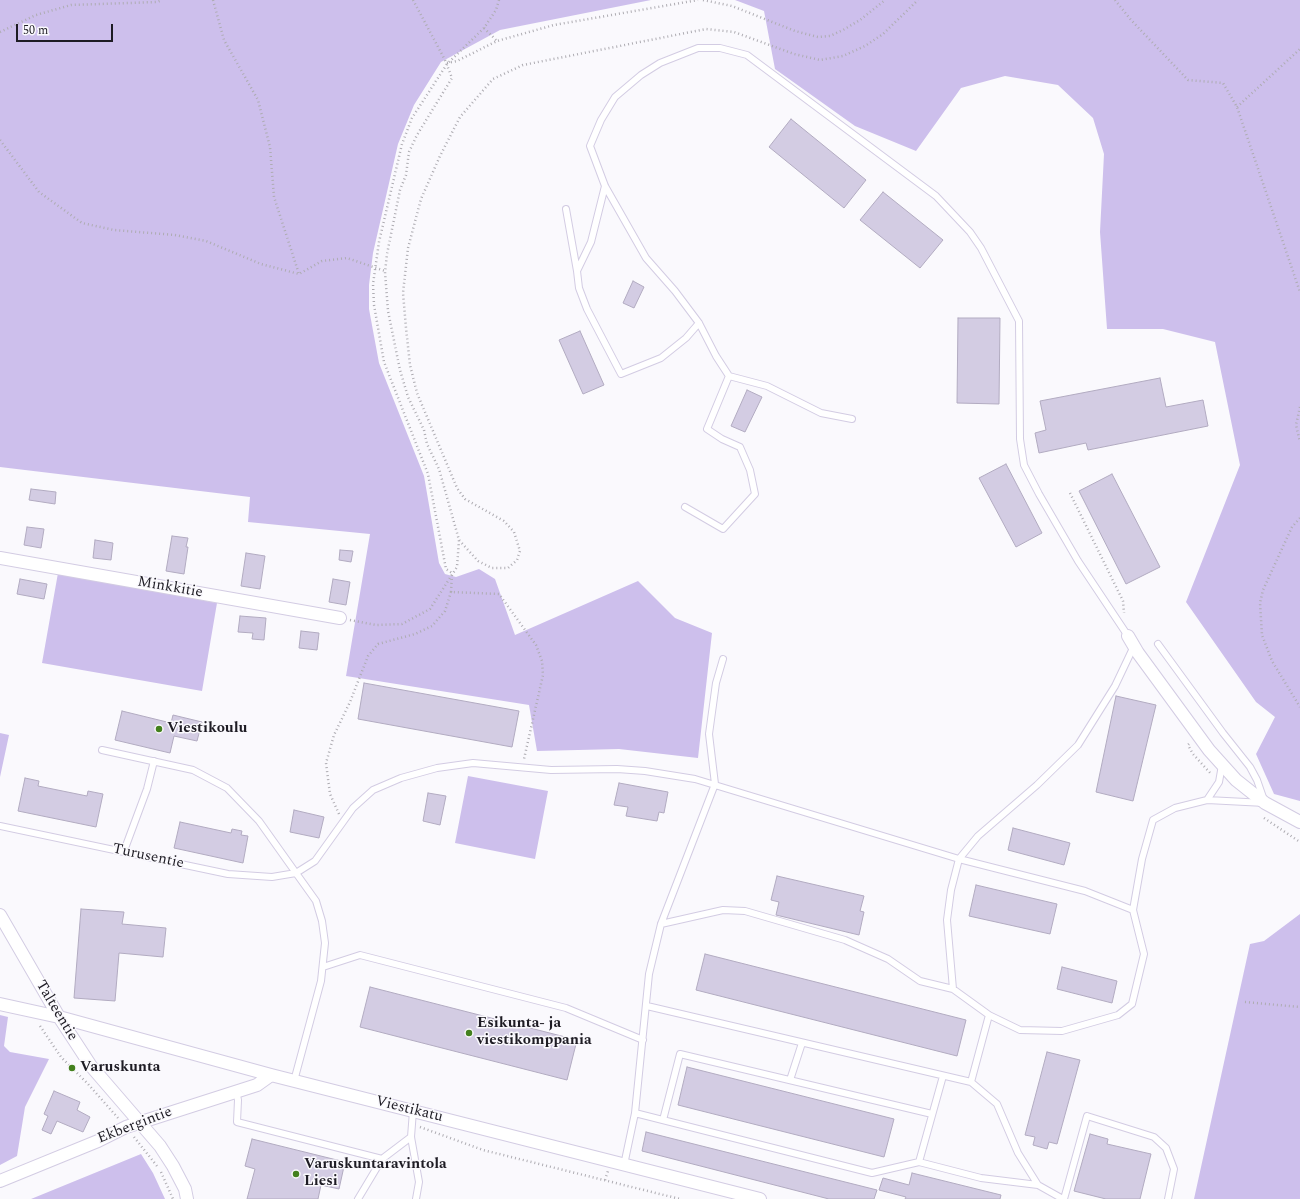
<!DOCTYPE html>
<html>
<head>
<meta charset="utf-8">
<style>
  body { margin:0 }
  #map { position:relative; width:1300px; height:1199px; overflow:hidden; background:#faf9fd; font-family:Spectral,serif }
  canvas { display:block }
  .scale { position:absolute; left:16px; top:24px; width:97px; height:18px; box-sizing:border-box; border:2px solid #1e1c24; border-top:0; padding-left:5px; font-size:12px; line-height:14px; white-space:nowrap; color:#1e1c24; -webkit-text-stroke:3px #faf9fd; paint-order:stroke }
</style>
</head>
<body>
<div id="map">
<canvas width="1300" height="1199"></canvas>
<div class="scale">50 m</div>
</div>
<script>
const g = document.querySelector('canvas').getContext('2d');
g.lineJoin = 'round';
function fillPath(path, color) {
  g.fillStyle = color;
  g.fill(path, 'evenodd');
}
function poly(rows) {
  const path = new Path2D();
  for (const r of rows) {
    path.moveTo(r[0], r[1]);
    for (let i = 2; i < r.length; i += 2) path.lineTo(r[i], r[i + 1]);
  }
  return path;
}
function strokePath(path, color, width, dash) {
  g.strokeStyle = color;
  g.lineWidth = width;
  g.lineCap = dash ? 'butt' : 'round';
  g.setLineDash(dash || []);
  g.stroke(path);
}
function label(font, color, halo, rows, align = 'center') {
  g.font = font + ' Spectral,serif';
  g.lineWidth = 3;
  g.setLineDash([]);
  g.textBaseline = 'middle';
  g.strokeStyle = halo;
  g.fillStyle = color;
  for (const [text, x, y, turn = 0] of rows) {
    g.save();
    g.translate(x, y);
    g.rotate((+turn || 0) * Math.PI / 180);
    g.textAlign = isNaN(turn) ? turn : align;
    if (halo) g.strokeText(text, 0, 0);
    g.fillText(text, 0, 0);
    g.restore();
  }
}
const green = poly([
  [0,0,651,0,500,30,441,62,414,105,398,144,373,253,369,285,369,309,379,363,424,476,439,563,445,574,456,577,479,569,495,579,515,635,638,581,675,618,712,633,698,758,619,749,537,751,529,705,346,676,370,534,248,522,250,497,0,467],
  [735,0,1300,0,1300,801,1274,794,1256,754,1275,717,1256,702,1186,602,1240,465,1215,342,1163,329,1107,329,1100,232,1104,154,1093,118,1058,85,1005,76,961,88,916,151,855,126,775,69,764,11],
  [58,573,217,603,202,691,42,663],
  [0,733,9,735,0,777],
  [468,776,548,791,535,859,455,843],
  [1300,914,1300,1199,1194,1199,1250,944,1264,941],
  [0,1015,8,1017,4,1046,10,1052,49,1059,25,1107,17,1156,0,1165],
  [141,1154,153,1173,165,1199,31,1199]
]);
const building = poly([
  [791,119,866,180,844,208,769,147,791,119],
  [883,192,943,240,920,268,860,220,883,192],
  [633,281,644,287,634,308,623,303,633,281],
  [958,318,1000,318,999,404,957,403,958,318],
  [580,331,604,385,583,394,559,340,580,331],
  [1160,378,1166,407,1203,400,1208,426,1088,450,1086,443,1039,453,1035,433,1046,430,1040,401,1160,378],
  [747,390,762,397,745,432,731,426,747,390],
  [1006,464,1042,533,1016,547,979,478,1006,464],
  [1112,474,1160,567,1126,584,1079,491,1112,474],
  [31,489,56,492,55,504,29,500,31,489],
  [27,527,44,529,41,548,24,545,27,527],
  [172,536,188,538,186,547,188,547,184,574,166,571,172,536],
  [95,540,113,543,111,560,93,558,95,540],
  [340,550,353,551,351,562,339,560,340,550],
  [246,553,265,556,260,589,241,586,246,553],
  [20,579,47,584,44,599,17,594,20,579],
  [333,579,350,582,346,605,329,602,333,579],
  [240,616,266,618,264,640,252,639,253,633,238,632,240,616],
  [301,631,319,633,317,650,299,648,301,631],
  [364,683,519,711,512,747,358,719,364,683],
  [1116,696,1156,705,1133,801,1096,792,1116,696],
  [122,711,171,723,173,715,202,722,197,741,174,736,170,753,115,740,122,711],
  [25,778,39,781,38,786,87,796,88,791,103,794,96,827,18,811,25,778],
  [619,783,668,792,664,813,659,812,657,821,626,816,628,807,614,805,619,783],
  [428,793,446,796,440,825,423,821,428,793],
  [294,810,324,817,319,838,290,832,294,810],
  [180,822,231,833,232,829,242,831,241,835,248,836,243,863,174,848,180,822],
  [1013,828,1070,843,1064,865,1008,850,1013,828],
  [777,876,864,896,860,911,864,912,859,935,776,915,779,902,771,900,777,876],
  [976,885,1057,904,1050,934,969,916,976,885],
  [81,909,124,912,122,924,166,928,163,957,119,953,115,1001,74,998,81,909],
  [705,954,966,1020,957,1056,696,990,705,954],
  [1062,967,1117,981,1112,1003,1057,989,1062,967],
  [370,987,577,1040,567,1080,360,1027,370,987],
  [1047,1052,1080,1060,1057,1144,1049,1142,1047,1149,1033,1145,1035,1137,1025,1135,1047,1052],
  [687,1067,894,1119,884,1157,678,1105,687,1067],
  [54,1091,80,1102,77,1110,90,1117,83,1132,57,1121,51,1134,42,1130,48,1116,44,1114,54,1091],
  [646,1132,877,1190,874,1199,829,1199,642,1151,646,1132],
  [1090,1134,1108,1139,1107,1144,1151,1154,1140,1199,1106,1199,1074,1191,1090,1134],
  [252,1139,345,1162,339,1189,321,1185,318,1199,247,1199,255,1169,245,1166,252,1139],
  [912,1173,1001,1195,1000,1199,905,1199,906,1197,879,1190,883,1178,909,1185,912,1173]
]);
const path = poly([
  [213,0,224,40,258,100,270,147,274,197,299,274],
  [413,0,445,60,452,78,417,135,409,152,406,175,400,190,387,254,385,272,388,311,400,370,408,397,424,430,427,444,439,469,459,540,478,561,492,568,508,568,517,560,520,551,514,532,504,521,465,499,457,488,417,393,410,365,406,328,403,293,408,248,421,199,440,156,460,117,493,79,523,65,706,29,734,32,794,54,820,60,843,56,865,46,883,34,918,0],
  [499,0,496,10,484,28,447,64,412,118,402,144,379,242,373,284,374,305,384,362,428,474,446,569,452,573,451,592,499,594,536,645,542,661,543,675,524,759],
  [703,0,732,6,795,31,818,37,830,36,843,30,860,20,885,0],
  [1115,0,1131,20,1188,80,1223,83,1237,107,1300,292],
  [484,28,497,41],
  [0,32,36,15,71,5,157,2,162,0],
  [447,63,457,61,497,41,554,25,698,0],
  [1237,107,1300,49],
  [0,140,39,192,82,223,114,230,175,235,206,241,261,264,299,274,322,261,347,258,385,271],
  [1300,407,1296,425,1300,442],
  [1070,493,1123,601,1124,613],
  [1300,518,1292,527,1263,590,1260,603,1262,635,1272,661,1300,707],
  [350,620,376,625,402,624,430,609,457,567,459,540],
  [1189,744,1188,745,1193,754,1212,775],
  [339,814,330,794,326,763,334,735,350,702,368,656,378,644,415,634,432,626,445,611,451,592],
  [1264,818,1300,842],
  [1245,1002,1300,1007],
  [40,1026,61,1057,88,1084,118,1118],
  [420,1127,483,1150,680,1199],
  [134,1137,157,1166],
  [161,1172,173,1199],
  [605,1180,608,1171]
]);
const lane = poly([
  [605,186,591,242,577,271,579,288,587,309,621,374,661,358,686,338,699,323],
  [566,209,577,271],
  [729,376,767,386,821,413,852,419],
  [685,507,723,529,755,494,750,470,740,447,722,439,707,429,729,376,716,356,699,323,675,291,646,258,605,186,590,146,601,120,615,97,641,75,660,63,698,48,720,48,747,55,936,196,970,232,981,248,1019,321,1020,439,1024,465,1039,494,1078,561,1128,636],
  [1134,646,1115,686,1078,745,1037,785,978,836,959,859,951,890,947,920,953,989,989,1015,1020,1030,1062,1031,1118,1015,1132,1004,1144,954,1133,910,1142,859,1153,820,1175,808,1207,800,1265,803,1257,780,1250,767,1223,733,1158,644],
  [1207,800,1219,782,1222,765],
  [0,826,228,874,272,877,296,873,259,821,227,788,193,770,102,750],
  [124,851,147,789,154,761],
  [661,924,723,910,745,911,845,940,888,959,920,981,953,989],
  [323,967,360,955,566,1008,643,1040],
  [647,1006,971,1082,997,1104,1018,1153,1038,1185,1063,1199],
  [790,1080,802,1043],
  [294,1081,321,981,325,943,322,921,316,901,296,873,315,861,353,808,373,790,401,778,437,768,473,763,551,770,617,769,645,771,695,779,959,859,1085,891,1133,910],
  [971,1082,989,1015],
  [236,1091,238,1100,237,1122,382,1159],
  [413,1111,411,1137,419,1182,416,1199],
  [635,1113,872,1173,919,1162,981,1178,1038,1185],
  [663,1120,680,1054,932,1114],
  [919,1162,943,1076],
  [624,1165,635,1113,649,974,661,924,715,784,709,734,716,683,723,659],
  [358,1199,382,1159,411,1137],
  [1064,1199,1087,1116,1154,1137,1166,1148,1174,1169,1168,1199]
]);
const street = poly([
  [0,558,340,618],
  [1128,636,1138,653,1209,750,1236,780,1265,803,1300,822],
  [0,915,59,1017,91,1066,160,1146,173,1166,185,1189,187,1199],
  [0,1004,59,1017,271,1075,760,1199],
  [0,1181,98,1141,126,1127,257,1085,271,1075]
]);
const markers = [
  [159,729,4,"#43801e"],
  [469,1033,4,"#43801e"],
  [72,1068,4,"#43801e"],
  [296,1174,4,"#43801e"]
];
const streetNames = [
  ["Minkkitie",170,588,10],
  ["Turusentie",148,857,12],
  ["Talteentie",56,1011,59],
  ["Viestikatu",409,1110,14],
  ["Ekbergintie",135,1126,-21]
];
const poiNames = [
  ["Viestikoulu",167,729],
  ["Esikunta- ja",477,1024],
  ["viestikomppania",477,1041],
  ["Varuskunta",80,1068],
  ["Varuskuntaravintola",304,1165],
  ["Liesi",304,1182]
];
fillPath(green, '#cdbfec');
fillPath(building, '#d3cce3');
strokePath(building, '#b2abc1', 1);
strokePath(lane, '#d3cce3', 8);
strokePath(street, '#d3cce3', 14);
strokePath(path, '#aeacb2', 2.5, [1, 3]);
strokePath(lane, '#fff', 6);
strokePath(street, '#fff', 12);
for (const [x, y, r, color] of markers) {
  const dot = new Path2D();
  dot.arc(x, y, r, 0, 2 * Math.PI);
  g.fillStyle = color;
  g.fill(dot);
  strokePath(dot, '#faf9fd', 1.5);
}
label('15px', '#1e1c24', '#faf9fd', streetNames);
label('bold 15px', '#1e1c24', '#faf9fd', poiNames, 'left');
</script>
</body>
</html>
